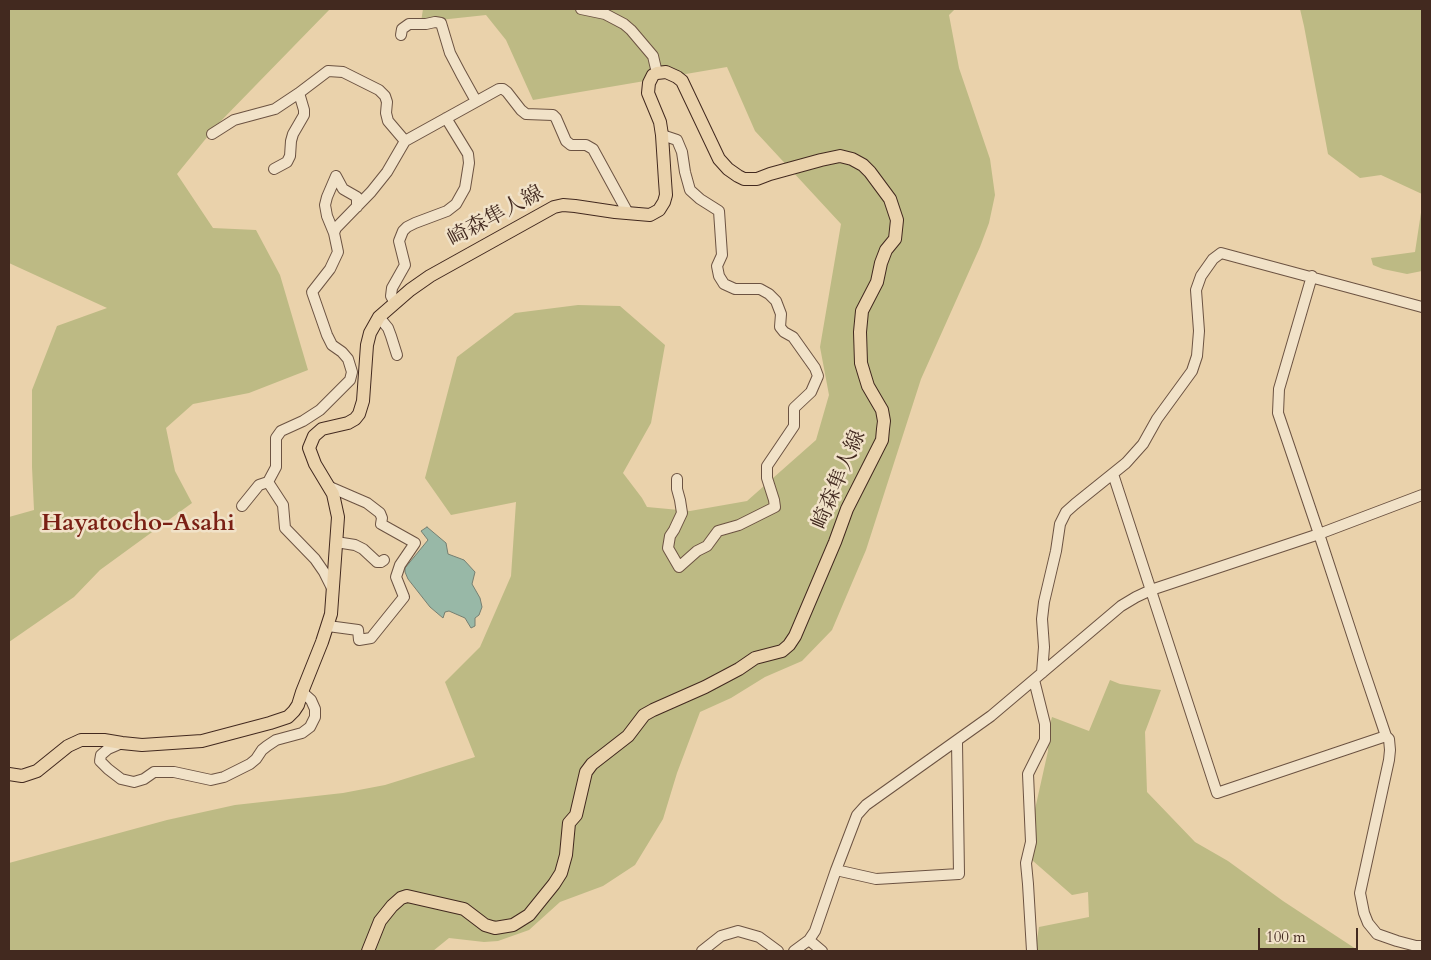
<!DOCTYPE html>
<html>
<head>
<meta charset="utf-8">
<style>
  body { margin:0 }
  #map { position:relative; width:1431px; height:960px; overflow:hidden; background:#ead2ab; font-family:Cardo,serif }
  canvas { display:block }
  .frame { position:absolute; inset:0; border:10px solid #42291f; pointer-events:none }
  .scale { position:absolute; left:1258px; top:928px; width:100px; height:22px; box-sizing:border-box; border:2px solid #42291f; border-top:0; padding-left:6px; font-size:15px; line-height:18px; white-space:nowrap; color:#42291f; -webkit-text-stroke:4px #f1e2c8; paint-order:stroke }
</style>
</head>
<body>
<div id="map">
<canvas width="1431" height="960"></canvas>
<div class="frame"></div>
<div class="scale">100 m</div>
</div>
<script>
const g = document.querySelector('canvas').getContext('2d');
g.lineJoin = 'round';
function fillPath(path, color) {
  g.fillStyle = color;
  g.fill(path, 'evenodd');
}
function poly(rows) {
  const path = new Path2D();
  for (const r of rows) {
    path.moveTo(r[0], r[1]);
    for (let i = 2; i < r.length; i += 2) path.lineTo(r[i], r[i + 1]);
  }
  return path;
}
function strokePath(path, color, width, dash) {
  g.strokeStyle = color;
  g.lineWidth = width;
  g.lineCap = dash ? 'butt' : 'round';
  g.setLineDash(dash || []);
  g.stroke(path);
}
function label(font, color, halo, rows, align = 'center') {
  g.font = font + ' Cardo,"Noto Serif JP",serif';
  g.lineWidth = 5;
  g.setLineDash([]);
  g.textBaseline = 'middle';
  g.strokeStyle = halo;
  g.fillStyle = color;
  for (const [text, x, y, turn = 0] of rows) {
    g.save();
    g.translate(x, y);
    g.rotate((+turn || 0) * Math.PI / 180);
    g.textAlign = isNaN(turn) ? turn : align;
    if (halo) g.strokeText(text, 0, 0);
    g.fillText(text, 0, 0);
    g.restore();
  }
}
const green = poly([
  [9,9,330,9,217,125,177,174,213,228,256,230,280,275,308,370,249,393,193,404,166,428,175,471,192,503,100,570,74,597,9,642,9,517,34,510,32,467,32,390,57,326,107,308,9,263],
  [423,9,955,9,949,15,959,68,990,159,995,195,989,223,980,247,921,379,866,550,832,630,802,661,765,677,731,698,700,712,677,773,663,819,635,865,603,886,560,902,529,930,498,941,484,942,449,938,433,951,9,951,9,863,167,820,235,805,343,793,385,785,475,757,445,682,480,647,511,576,516,502,451,515,425,478,457,357,515,313,578,305,620,306,665,345,651,423,623,473,642,498,647,507,690,511,747,501,816,440,829,395,820,347,841,224,755,131,727,67,533,100,506,40,486,15,421,22],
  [1300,9,1422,9,1422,194,1381,175,1360,178,1328,154,1304,26],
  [1422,206,1422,271,1407,274,1383,269,1373,265,1371,258,1415,252],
  [1110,680,1120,684,1161,690,1145,732,1147,792,1195,842,1228,861,1283,901,1359,951,1035,951,1039,927,1089,917,1088,892,1072,895,1025,854,1048,751,1049,728,1052,717,1089,731]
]);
const water = poly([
  [427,527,446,543,448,554,464,560,475,572,472,584,480,598,482,607,479,615,475,618,475,626,471,628,465,618,449,611,445,612,443,618,430,607,408,579,405,572,405,568,428,540,421,531,427,527]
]);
const minor = poly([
  [581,9,605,14,624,24,631,30,653,56,657,73],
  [401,35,402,29,409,24,426,24,435,22,441,23,450,53,461,74,476,101],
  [212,134,234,120,275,109,299,93],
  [662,135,677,140,682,152,685,172,690,190,700,199,719,211,722,255,717,266,719,276,724,284,735,289,760,289,769,294,776,301,781,314,780,327,784,332,793,337,815,368,818,376,811,392,794,408,794,426,767,466,767,478,774,500,775,507,739,525,718,531,707,546,697,551,679,567,668,548,670,536,674,530,682,513,680,500,677,489,677,479],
  [274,169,287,162,290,156,291,141,293,134,304,115,304,110,299,93,328,71,343,72,379,90,385,96,387,102,386,113,388,121,405,141],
  [336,176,343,189,357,197,357,207],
  [334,233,327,216,325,205,327,197,336,176],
  [1312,276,1279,389,1278,413,1319,534,1360,659,1386,736,1389,739,1390,750,1389,760,1360,893,1364,913,1368,923,1377,934,1397,941,1416,946,1422,946],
  [395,303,391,296,392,288,405,265,399,241,403,231,407,227,415,223,447,211,456,204,465,188,469,163,468,154,446,118],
  [379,317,388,328,391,336,397,355],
  [1113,474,1217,793,1386,736],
  [242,506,259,485,268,482],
  [336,542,355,545,363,549,377,562,381,562,384,560],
  [332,588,324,572,315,559,285,528,283,505,268,482,276,467,276,438,281,431,303,421,320,410,350,380,352,372,348,359,342,352,332,345,327,335,312,292,330,269,338,252,334,233,336,228,371,192,387,172,405,141,499,89,503,89,507,92,521,110,526,114,553,115,556,118,566,141,571,145,586,145,593,149,628,213],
  [328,626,358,630,359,640,371,638,404,597,396,577,400,565,415,543,381,524,382,518,380,513,367,503,330,487],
  [1042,673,1044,647,1042,619,1044,602,1056,551,1060,524,1066,512,1075,504,1126,463,1143,444,1157,419,1192,371,1197,356,1199,331,1196,290,1201,276,1213,259,1221,253,1422,307],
  [122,743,108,749,101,755,100,761,108,769,121,779,134,782,144,779,154,772,174,772,211,780,224,777,250,764,256,759,262,750,267,746,276,740,302,733,310,727,315,717,315,709,311,700,302,692],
  [836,870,876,879,959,874,957,742],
  [809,940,822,951],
  [702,951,721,936,738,931,759,937,778,951],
  [794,951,809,940,815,931,836,870,857,815,866,805,991,716,1121,606,1136,597,1151,590,1319,534,1422,495],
  [1032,951,1028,884,1026,863,1031,842,1028,774,1045,740,1045,724,1034,680]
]);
const major = poly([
  [9,774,22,776,37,771,68,746,81,740,104,740,122,743,142,745,202,741,270,723,288,717,294,711,298,705,302,692,322,642,331,614,337,531,338,517,333,494,315,464,309,448,314,436,322,429,348,423,355,419,359,414,363,401,367,345,370,333,379,317,410,290,430,276,554,207,563,205,575,206,615,212,650,215,659,210,664,202,666,195,665,181,662,135,660,122,648,93,649,83,653,75,657,73,666,72,677,77,682,81,719,159,728,169,738,176,744,179,757,179,770,174,821,160,840,156,852,159,863,165,870,172,890,199,897,220,895,239,886,250,881,263,877,282,862,311,860,332,861,363,864,373,868,386,882,410,884,421,883,429,882,440,847,509,835,542,795,636,789,645,782,651,755,658,739,669,705,687,653,710,644,715,628,736,592,764,586,772,576,815,569,823,566,855,561,873,554,884,529,915,513,925,495,928,485,925,464,909,407,896,401,898,392,906,380,921,368,951]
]);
const streetNames = [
  ["崎森隼人線",496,217,-28],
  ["崎森隼人線",840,480,-67]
];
const quarterNames = [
  ["Hayatocho-Asahi",138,524]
];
fillPath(green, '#bdba84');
fillPath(water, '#98b8a7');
strokePath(water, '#767f71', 1);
strokePath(minor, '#6c5342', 12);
strokePath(major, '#42291f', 14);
strokePath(minor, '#f1e2c8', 10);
strokePath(major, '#ead2ab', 12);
label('21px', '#42291f', '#f1e2c8', streetNames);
label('bold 24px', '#7a1f14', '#f1e2c8', quarterNames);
</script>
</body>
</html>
